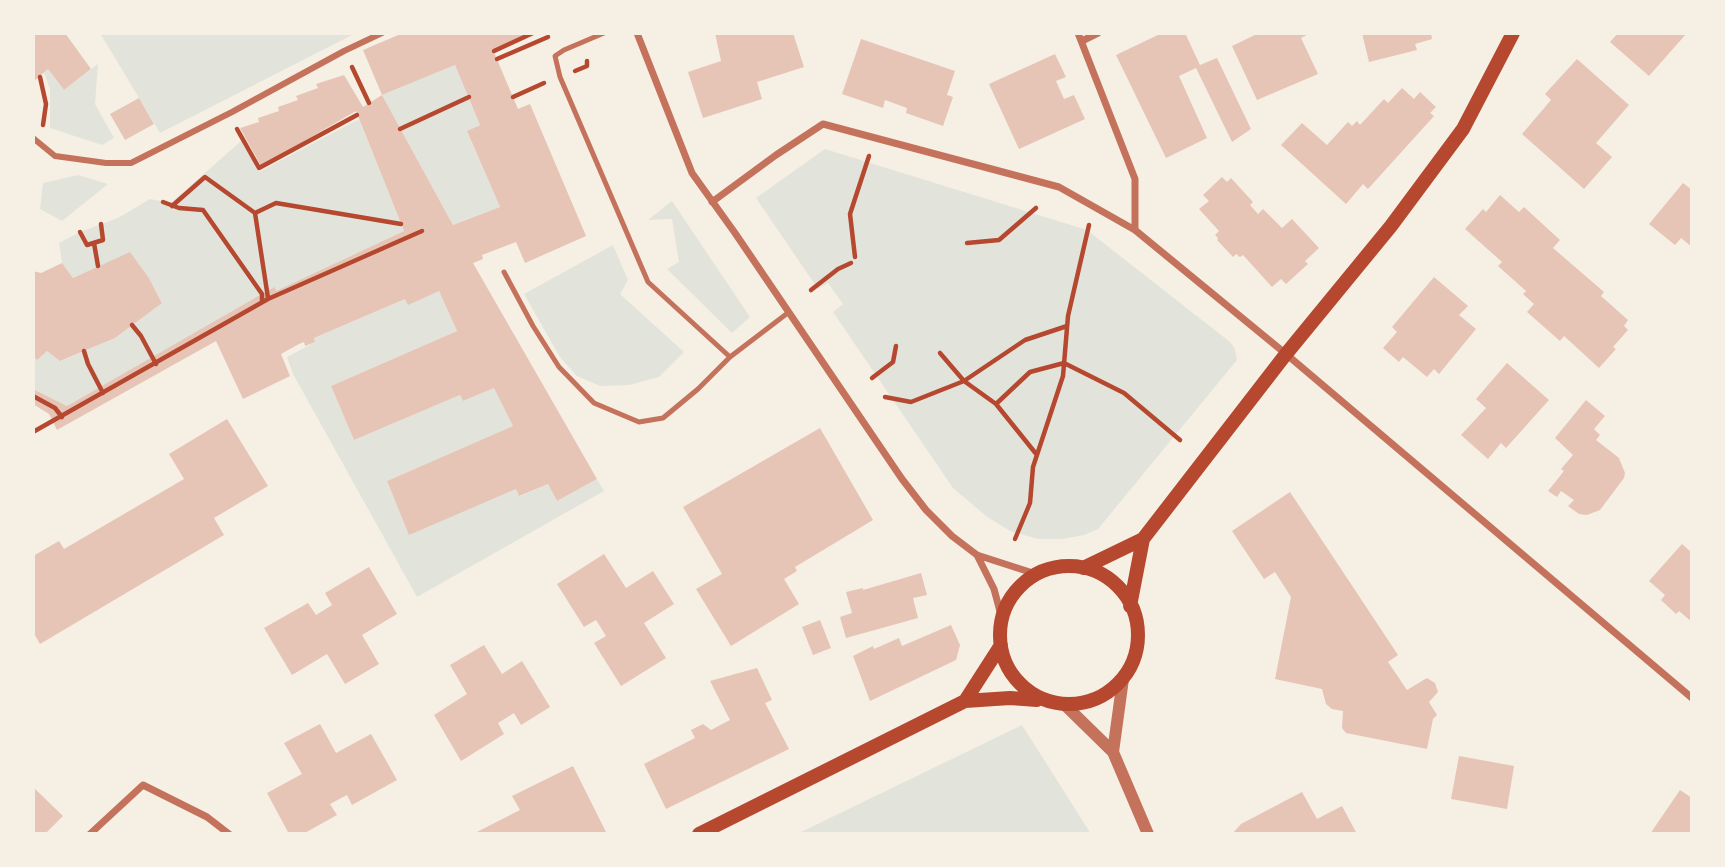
<!DOCTYPE html>
<html>
<head>
<meta charset="utf-8">
<style>
  body { margin:0 }
  #map { position:relative; width:1725px; height:867px; overflow:hidden; background:#f6efe4; font-family:"Roboto Condensed",sans-serif }
  canvas { display:block }
  .frame { position:absolute; inset:0; border:35px solid #f6efe4; pointer-events:none }
</style>
</head>
<body>
<div id="map">
<canvas width="1725" height="867"></canvas>
<div class="frame"></div>
</div>
<script>
const g = document.querySelector('canvas').getContext('2d');
g.lineJoin = 'round';
function fillPath(path, color) {
  g.fillStyle = color;
  g.fill(path, 'evenodd');
}
function poly(rows) {
  const path = new Path2D();
  for (const r of rows) {
    if (r.length === 3) {
      path.moveTo(r[0] + r[2], r[1]);
      path.arc(r[0], r[1], r[2], 0, 2 * Math.PI);
      continue;
    }
    path.moveTo(r[0], r[1]);
    for (let i = 2; i < r.length; i += 2) path.lineTo(r[i], r[i + 1]);
  }
  return path;
}
function strokePath(path, color, width, dash) {
  g.strokeStyle = color;
  g.lineWidth = width;
  g.lineCap = dash ? 'butt' : 'round';
  g.setLineDash(dash || []);
  g.stroke(path);
}
const green = poly([
  [100,33,356,33,160,133],
  [98,64,95,104,114,138,102,145,50,128,50,89,44,73,48,69,64,90],
  [455,65,480,125,467,131,500,207,453,225,382,95],
  [359,119,404,231,276,291,275,288,67,406,33,389,33,355,47,351,61,361,115,338,162,302,149,278,130,253,73,278,62,263,59,243,80,232,118,218,150,199,171,203,241,141,259,172],
  [825,149,1087,230,1230,342,1235,349,1237,360,1098,529,1084,535,1063,539,1038,539,1010,531,986,516,953,488,833,312,843,304,828,283,818,289,756,198],
  [78,175,108,184,62,221,40,209,43,183],
  [672,201,750,317,732,333,667,269,679,262,672,219,648,220],
  [613,245,628,280,620,294,684,352,659,377,629,385,600,386,577,376,560,357,524,294],
  [439,291,457,331,331,386,354,440,460,395,463,401,494,388,513,426,387,481,409,534,516,489,520,496,548,484,557,501,597,479,604,491,417,597,293,374,287,357,315,342,314,338,405,299],
  [1022,725,1091,834,797,834]
]);
const building = poly([
  [33,33,65,33,91,69,64,90,48,69,33,82],
  [403,33,530,33,493,50,518,109,530,104,586,236,525,263,516,242,482,255,483,259,473,263,597,479,557,501,548,484,519,496,516,489,409,535,387,481,513,426,494,388,463,401,460,395,354,440,331,386,457,331,439,291,408,305,405,299,314,338,315,342,305,346,304,342,299,344,281,354,290,376,243,399,216,341,57,430,49,414,33,404,33,389,67,406,262,294,275,287,276,291,404,231,356,111,261,166,240,128,259,122,258,118,279,111,278,107,298,100,296,96,318,88,316,84,344,75,363,107,382,95,363,50],
  [455,65,480,125,467,131,500,207,453,225,382,95],
  [715,33,793,33,804,67,757,82,762,99,703,118,688,72,721,61],
  [1162,33,1185,33,1200,65,1217,58,1251,129,1232,142,1196,68,1179,76,1207,138,1166,158,1116,55],
  [1259,33,1311,33,1301,38,1318,74,1257,100,1232,46],
  [1362,33,1431,33,1432,39,1415,44,1417,50,1369,62],
  [1618,33,1687,33,1649,76,1610,42],
  [861,39,955,71,947,95,953,97,943,126,906,113,907,108,885,100,883,108,842,94],
  [1055,54,1066,77,1056,81,1064,99,1074,95,1085,119,1019,149,989,84],
  [1577,59,1629,105,1596,143,1612,157,1584,189,1522,134,1551,100,1545,94],
  [1402,88,1414,99,1420,92,1436,107,1430,113,1434,116,1368,189,1363,184,1346,204,1281,145,1302,123,1327,145,1348,122,1352,126,1357,121,1360,125,1384,99,1388,103],
  [139,98,154,124,125,140,110,114],
  [1222,177,1227,182,1231,178,1253,202,1250,205,1258,214,1263,209,1282,228,1292,219,1319,248,1305,261,1308,264,1286,284,1281,279,1272,287,1243,255,1240,257,1236,254,1233,257,1217,240,1218,238,1215,235,1219,231,1199,209,1209,201,1203,195],
  [1683,183,1692,190,1692,247,1681,238,1675,245,1649,224],
  [1500,195,1519,212,1524,207,1560,240,1553,248,1604,292,1601,296,1628,320,1624,326,1628,330,1613,347,1616,349,1599,368,1564,336,1560,341,1527,312,1534,304,1523,294,1526,291,1498,266,1502,262,1465,229,1483,209,1486,212],
  [130,252,149,278,162,303,115,338,60,361,47,351,37,360,33,355,33,271,41,273,62,263,73,278],
  [1434,277,1468,306,1459,315,1476,329,1439,374,1434,369,1427,377,1403,357,1399,362,1383,348,1397,332,1392,327],
  [1507,363,1549,400,1506,448,1501,443,1488,459,1461,435,1486,408,1476,399],
  [1586,400,1605,416,1594,429,1600,435,1596,440,1619,458,1625,473,1624,478,1600,510,1587,515,1579,514,1568,506,1574,500,1561,491,1557,497,1548,491,1564,471,1561,469,1573,455,1555,438],
  [227,419,268,486,214,518,224,535,40,644,33,632,33,556,59,541,64,549,184,479,169,454],
  [820,428,873,520,795,567,797,571,784,579,799,604,731,646,696,589,722,574,683,507],
  [1290,492,1398,655,1388,662,1407,690,1427,678,1435,683,1438,692,1429,702,1437,715,1433,719,1427,749,1346,733,1342,728,1343,711,1332,709,1326,704,1322,689,1275,679,1291,597,1275,572,1264,579,1232,531],
  [1682,544,1692,553,1692,622,1679,611,1676,614,1661,600,1665,595,1649,581],
  [604,554,626,588,653,571,674,604,644,623,666,658,621,686,594,643,606,636,596,620,584,627,557,584],
  [369,567,397,614,362,635,379,664,345,684,327,654,292,675,264,628,308,603,316,615,332,605,325,593],
  [921,573,927,595,913,598,918,618,846,638,840,617,852,613,846,592,863,588,863,590],
  [820,620,831,648,813,655,802,627],
  [951,625,960,645,956,660,870,701,853,656,873,646,874,649,899,638,902,646],
  [484,645,502,674,522,661,550,707,521,725,514,713,498,723,504,734,461,761,434,715,467,694,450,665],
  [757,668,772,700,765,703,789,749,666,809,644,764,695,738,691,730,703,724,711,730,730,720,710,681],
  [320,724,336,753,371,734,397,780,352,805,347,795,330,804,337,815,303,834,289,834,267,793,302,774,284,743],
  [1459,756,1514,766,1507,809,1451,799],
  [573,766,607,834,473,834,520,810,512,796],
  [33,787,63,816,45,834,33,834],
  [1680,790,1692,798,1692,834,1650,834],
  [1302,792,1317,819,1342,806,1357,834,1232,834,1241,824]
]);
const path = poly([
  [494,51,533,33],
  [497,59,548,37],
  [352,67,369,103],
  [575,71,587,66,587,61],
  [40,77,46,104,43,125],
  [513,97,544,83],
  [237,129,259,168,357,115],
  [400,129,469,97],
  [163,202,179,208,203,210,262,294,262,302],
  [172,206,205,177,255,213,276,203,401,224],
  [255,213,268,298],
  [80,232,87,245,103,240,101,224],
  [94,243,98,266],
  [967,243,999,240,1036,208],
  [855,257,850,214,869,156],
  [811,290,838,269,851,263],
  [132,325,141,336,156,364],
  [84,351,88,364,103,393],
  [940,353,964,381,996,404,1037,455],
  [872,378,893,362,896,346],
  [33,396,55,408,62,417],
  [885,397,911,402,964,381,1025,340,1067,326],
  [996,404,1030,372,1064,363,1124,393,1180,440],
  [33,432,268,299,422,231],
  [1015,539,1030,503,1033,467,1063,376,1068,316,1089,225]
]);
const service = poly([
  [604,33,564,50,555,56,560,77,648,282,730,357],
  [504,272,533,326,559,367,594,403,639,422,663,418,698,389,730,357,789,312]
]);
const pedestrian = poly([
  [33,138,55,156,106,163,131,163,232,112,344,51,382,33]
]);
const minor = poly([
  [637,33,692,173,735,233,902,479,926,510,952,536,977,555,1036,574],
  [1078,33,1135,179,1135,230],
  [1082,41,1098,33],
  [712,202,776,155,823,124,1059,187,1135,230,1286,354,1692,698],
  [977,555,994,589,1002,619],
  [90,834,143,785,207,817,229,834]
]);
const tertiary = poly([
  [1065,705,1113,752,1148,834],
  [1113,752,1123,679]
]);
const secondary = poly([
  [1069,635,69],
  [1083,568,1143,539],
  [1130,606,1143,539,1286,354,1391,226,1463,129,1513,33],
  [965,701,1001,645],
  [699,834,965,701,1010,698,1037,700]
]);
fillPath(green, '#e2e4dc');
fillPath(building, '#e6c5b7');
strokePath(path, '#b5482f', 4.5);
strokePath(service, '#c5725c', 5);
strokePath(pedestrian, '#c5725c', 6);
strokePath(minor, '#c5725c', 7);
strokePath(tertiary, '#c5725c', 12);
strokePath(secondary, '#b5482f', 14);
</script>
</body>
</html>
